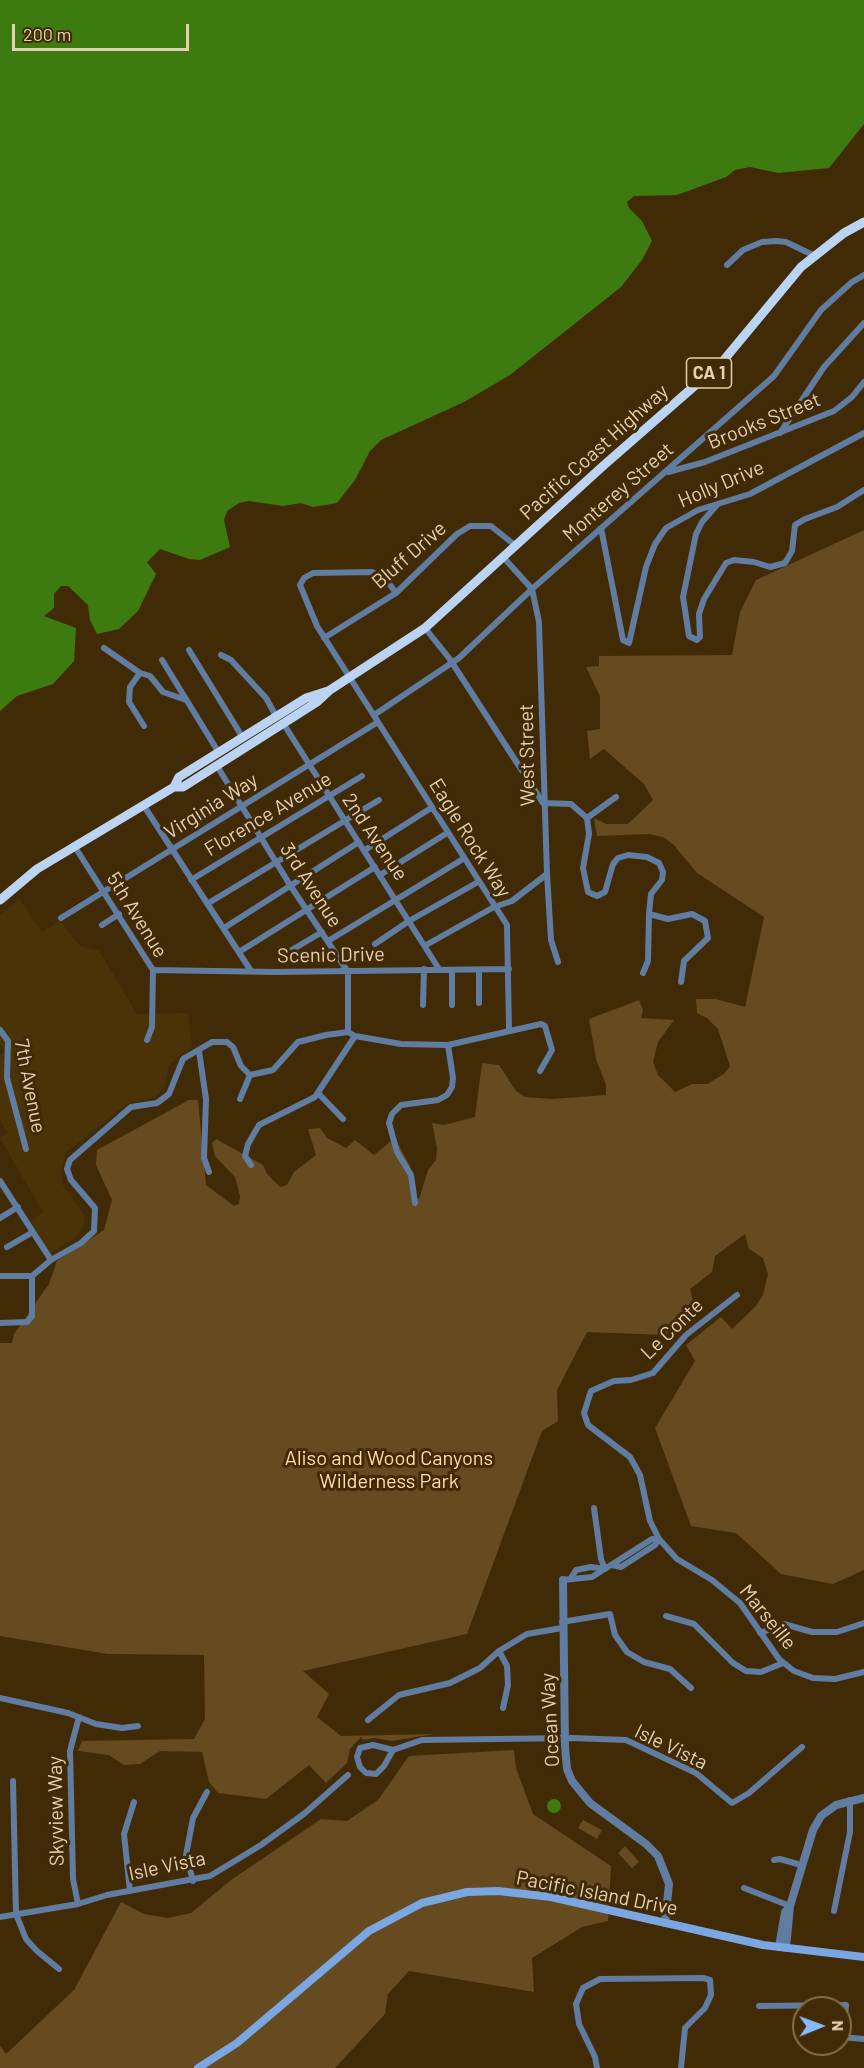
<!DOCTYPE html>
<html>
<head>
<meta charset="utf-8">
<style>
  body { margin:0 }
  #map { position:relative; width:864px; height:2068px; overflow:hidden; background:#412b07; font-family:Barlow,sans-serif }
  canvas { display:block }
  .north { position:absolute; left:792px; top:1996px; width:60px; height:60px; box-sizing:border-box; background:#412b07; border:2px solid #836d4b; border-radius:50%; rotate:89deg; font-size:16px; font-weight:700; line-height:24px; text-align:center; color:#e6cfb0 }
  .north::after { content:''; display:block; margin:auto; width:21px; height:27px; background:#89bafc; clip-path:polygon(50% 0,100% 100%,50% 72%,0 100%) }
  .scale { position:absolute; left:12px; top:24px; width:177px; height:27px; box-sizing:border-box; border:3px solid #e6cfb0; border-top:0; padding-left:8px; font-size:18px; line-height:21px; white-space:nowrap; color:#e6cfb0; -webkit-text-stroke:4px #412b07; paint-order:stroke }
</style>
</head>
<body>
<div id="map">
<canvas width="864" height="2068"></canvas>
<div class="north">N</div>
<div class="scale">200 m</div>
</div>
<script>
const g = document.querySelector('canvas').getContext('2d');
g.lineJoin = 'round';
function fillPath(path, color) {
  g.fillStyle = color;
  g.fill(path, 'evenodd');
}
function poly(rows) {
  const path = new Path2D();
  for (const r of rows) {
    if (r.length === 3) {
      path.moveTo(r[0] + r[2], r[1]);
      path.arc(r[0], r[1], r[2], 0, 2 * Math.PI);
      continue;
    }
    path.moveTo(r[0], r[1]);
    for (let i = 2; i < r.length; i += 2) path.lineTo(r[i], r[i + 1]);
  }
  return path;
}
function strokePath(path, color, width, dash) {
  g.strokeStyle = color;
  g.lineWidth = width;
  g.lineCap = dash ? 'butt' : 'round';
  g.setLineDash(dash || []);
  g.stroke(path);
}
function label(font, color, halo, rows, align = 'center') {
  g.font = font + ' Barlow,sans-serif';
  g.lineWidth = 6;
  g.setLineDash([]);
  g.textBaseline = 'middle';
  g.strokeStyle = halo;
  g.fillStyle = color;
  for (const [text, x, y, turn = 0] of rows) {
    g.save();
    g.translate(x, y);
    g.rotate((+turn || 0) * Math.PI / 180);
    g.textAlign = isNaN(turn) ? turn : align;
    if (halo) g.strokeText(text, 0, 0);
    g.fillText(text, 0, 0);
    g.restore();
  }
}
const built = poly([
  [19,899,42,932,60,921,80,946,99,951,137,1014,188,1013,192,1046,169,1065,164,1088,155,1097,128,1103,66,1152,61,1174,63,1185,84,1215,84,1226,76,1237,50,1254,31,1221,43,1212,0,1138,7,1133,0,1119,0,1055,4,1051,0,1044,0,915]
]);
const green = poly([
  [864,530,864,1570,833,1584,781,1574,736,1533,691,1526,655,1428,695,1361,686,1345,721,1317,732,1329,755,1307,763,1295,768,1274,763,1258,749,1249,745,1234,715,1256,712,1272,690,1289,695,1310,665,1335,587,1332,557,1390,558,1421,542,1431,467,1634,303,1671,329,1694,317,1717,341,1736,434,1734,392,1741,374,1738,363,1740,361,1737,350,1749,347,1763,326,1783,309,1765,266,1799,218,1793,209,1782,202,1752,160,1751,140,1764,124,1765,109,1755,78,1751,82,1741,194,1739,205,1719,204,1655,108,1654,0,1636,0,1343,12,1343,14,1334,49,1284,57,1261,104,1230,112,1200,96,1165,97,1150,189,1100,198,1100,206,1185,234,1206,239,1204,240,1196,235,1177,215,1156,212,1143,216,1139,263,1165,267,1174,280,1187,287,1185,294,1172,316,1155,308,1129,320,1128,327,1138,346,1148,355,1140,374,1155,395,1138,410,1166,413,1196,419,1199,428,1170,436,1160,437,1148,432,1123,444,1125,475,1117,482,1063,499,1065,516,1091,525,1097,552,1099,606,1095,606,1085,596,1059,589,1019,639,1000,643,1010,641,1018,674,1020,658,1042,653,1062,658,1075,675,1092,692,1084,707,1084,724,1074,730,1066,718,1029,707,1018,697,1013,696,999,716,999,745,1007,764,917,697,873,673,844,663,837,649,834,597,836,594,818,606,824,628,824,653,800,644,784,604,749,590,759,587,731,600,729,600,696,586,667,599,666,599,656,732,655,740,612,756,580],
  [514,1750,516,1768,533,1814,611,1866,608,1921,582,1927,532,1958,534,1992,409,1971,388,1994,385,2014,335,2068,0,2068,0,2046,6,2054,74,1990,121,1902,144,1914,168,1918,191,1913,231,1880,321,1819,347,1821,378,1800,409,1756],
  [583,1820,602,1830,597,1839,578,1828],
  [625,1846,639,1862,632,1868,618,1853]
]);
const water = poly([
  [0,0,864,0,864,124,829,168,778,173,750,167,735,170,726,177,677,195,634,196,627,202,629,208,642,221,652,241,642,260,621,287,510,375,464,402,381,440,370,451,355,480,337,503,313,507,301,503,283,506,249,501,239,503,227,511,224,520,230,547,200,560,189,559,160,549,147,562,156,574,138,611,119,629,97,634,90,620,88,605,68,586,61,586,54,594,54,608,44,616,76,628,74,661,53,684,17,696,0,711],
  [554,1806,7]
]);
const minor = poly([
  [727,265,743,250,762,242,776,241,786,242,815,256],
  [780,433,824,367,864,323],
  [668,472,705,462,834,411,852,397,864,382],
  [717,505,702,522,696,534,683,597,689,636,697,640,700,637,699,614,704,599,726,563,734,560,754,562,770,567,785,563,792,551,795,525,805,519,837,507,864,490],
  [601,528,623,640,629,643,646,567,655,544,666,528,698,510,750,494,864,433],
  [503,557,532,589,539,622,547,874,551,940,558,962],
  [396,593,385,578,372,572,313,573,304,578,300,585,317,626,507,925,509,1030],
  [425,628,449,658,543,803,571,804,587,818,589,834,583,868,588,892,597,896,605,892,613,864,618,858,628,855,647,857,659,863,663,872,662,880,651,894,649,914,668,919,692,914,705,921,708,938,684,961,681,982],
  [324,638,396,593,457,534,470,526,491,526,516,546],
  [104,648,140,673,150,676,163,692,186,700],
  [189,650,243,738],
  [221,655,231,660,266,698,276,716],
  [162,660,219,753],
  [140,673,130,687,129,702,144,726],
  [374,715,459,658,532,589,774,376,821,310,852,282,864,275],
  [283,723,439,969],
  [217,766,290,885,348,972,348,1032],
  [144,806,251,971],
  [587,818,616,797],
  [75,847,153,970,152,1027,147,1040],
  [365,850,431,808],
  [380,875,447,833],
  [191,880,362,776],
  [207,904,379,800],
  [61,918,378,722],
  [102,925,119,914],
  [224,928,359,842],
  [328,941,463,859],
  [375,944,409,921,478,882],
  [426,945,494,907,512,901,547,874],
  [290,951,322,932],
  [239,952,375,867],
  [153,970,275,972,509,969],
  [479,970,479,1003],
  [643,973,648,961,649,914],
  [423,1005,424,969],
  [452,1005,452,970],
  [0,1030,8,1041,7,1078,26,1149],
  [199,1051,206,1099,204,1158,209,1172],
  [319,1094,343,1119],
  [240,1099,250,1075],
  [251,1165,245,1156,248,1144,259,1125,315,1097,355,1036],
  [0,1181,51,1260],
  [415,1203,411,1175,397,1152,389,1123,392,1114,401,1105,438,1100,447,1095,452,1087,453,1078,448,1045],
  [0,1218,18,1207],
  [7,1247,33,1232],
  [0,1276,32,1276,51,1260,81,1243,94,1231,95,1208,71,1180,67,1169,70,1160,131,1107,157,1103,169,1094,183,1059,212,1042,227,1042,233,1047,241,1066,250,1075,273,1070,298,1042,326,1035,348,1032,355,1036,401,1044,448,1045,541,1024,545,1026,552,1050,540,1071],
  [737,1295,686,1335,653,1373,631,1380,614,1381,591,1391,584,1413,588,1425,630,1457,640,1475,650,1521,659,1539,677,1559,712,1580,740,1603,779,1659,794,1671,813,1678,835,1679,864,1672],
  [0,1323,27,1322,32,1316,32,1276],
  [594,1508,601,1559,605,1569],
  [612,1565,621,1567,655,1545,659,1539],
  [571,1578,576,1570,591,1567,605,1569],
  [563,1580,592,1577,652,1539,659,1539],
  [666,1616,694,1624,733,1663,746,1671,761,1672,783,1663],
  [562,1622,610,1614,615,1635,627,1652,644,1662,670,1669,691,1688],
  [760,1633,784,1624,812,1632,837,1632,864,1623],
  [499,1651,507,1666,508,1685,503,1708],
  [0,1698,68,1713,96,1724,122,1728,138,1726],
  [368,1720,399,1695,450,1683,480,1668,499,1651,527,1634,562,1628],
  [393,1750,384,1766,376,1774,366,1773,360,1767,357,1757,360,1748,373,1745,393,1750,422,1740,572,1738,626,1740,696,1773,732,1803,749,1793,802,1747],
  [13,1781,16,1914,26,1939,37,1951,59,1969],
  [774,1860,780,1859,801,1865],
  [193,1881,186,1855,193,1818,207,1792],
  [744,1888,790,1906],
  [130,1891,124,1834,134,1802],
  [78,1904,73,1879,70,1751,79,1717],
  [834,1911,850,1832,850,1800],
  [0,1917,78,1904,107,1895,210,1876,261,1845,305,1813,348,1775],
  [759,2006,846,2005,843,2037],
  [841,2037,864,2039],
  [597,2068,595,2057,579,2024,576,2004,583,1988,600,1979,703,1978,710,1980,711,1995,705,2008,685,2028,681,2068]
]);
const tertiary = poly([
  [563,1580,565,1747,567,1769,572,1781,590,1803,646,1844,658,1856,669,1884,665,1923],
  [779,1947,785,1912,790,1906],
  [786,1948,790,1906,813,1830,821,1816,836,1805,864,1798]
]);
const secondary = poly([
  [198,2068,237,2043,369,1931,422,1903,467,1892,498,1891,551,1897,763,1945,864,1957]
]);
const trunk = poly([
  [174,787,179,777,306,698,328,691],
  [0,900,37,869,174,787,183,787,317,702,330,690,425,628,603,466,723,361,801,267,844,233,864,222]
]);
const shields = [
  [709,373,45]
];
const shieldNames = [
  ["CA 1",709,373]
];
const streetNames = [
  ["Brooks Street",764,421,-22],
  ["Pacific Coast Highway",594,452,-42],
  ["Holly Drive",721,484,-23],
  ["Monterey Street",618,492,-41],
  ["Bluff Drive",409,555,-41],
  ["West Street",527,755,-91],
  ["Virginia Way",211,806,-32],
  ["Florence Avenue",268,814,-31],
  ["2nd Avenue",375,837,56],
  ["Eagle Rock Way",470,838,58],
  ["3rd Avenue",311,885,57],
  ["5th Avenue",137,915,58],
  ["Scenic Drive",331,955,-1],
  ["7th Avenue",30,1086,79],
  ["Le Conte",672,1329,-44],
  ["Marseille",768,1617,51],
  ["Ocean Way",550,1720,-93],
  ["Isle Vista",671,1747,26],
  ["Skyview Way",56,1811,-91],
  ["Isle Vista",167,1866,-12],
  ["Pacific Island Drive",597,1893,11]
];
const parkNames = [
  ["Aliso and Wood Canyons",389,1458],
  ["Wilderness Park",389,1481]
];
fillPath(built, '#4b3308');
fillPath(green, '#664a20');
fillPath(water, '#3d7a0f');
strokePath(minor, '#607ca1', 6);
strokePath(tertiary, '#607ca1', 8);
strokePath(secondary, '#7aa6e2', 8);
strokePath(trunk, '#bcd4f4', 9);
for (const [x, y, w] of shields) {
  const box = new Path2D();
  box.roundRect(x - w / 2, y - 15, w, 30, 4.5);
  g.fillStyle = '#412b07';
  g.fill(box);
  strokePath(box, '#e6cfb0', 1.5);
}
label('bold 18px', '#e6cfb0', null, shieldNames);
label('20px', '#e6cfb0', '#412b07', streetNames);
label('20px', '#ffddaf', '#412b07', parkNames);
</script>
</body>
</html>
